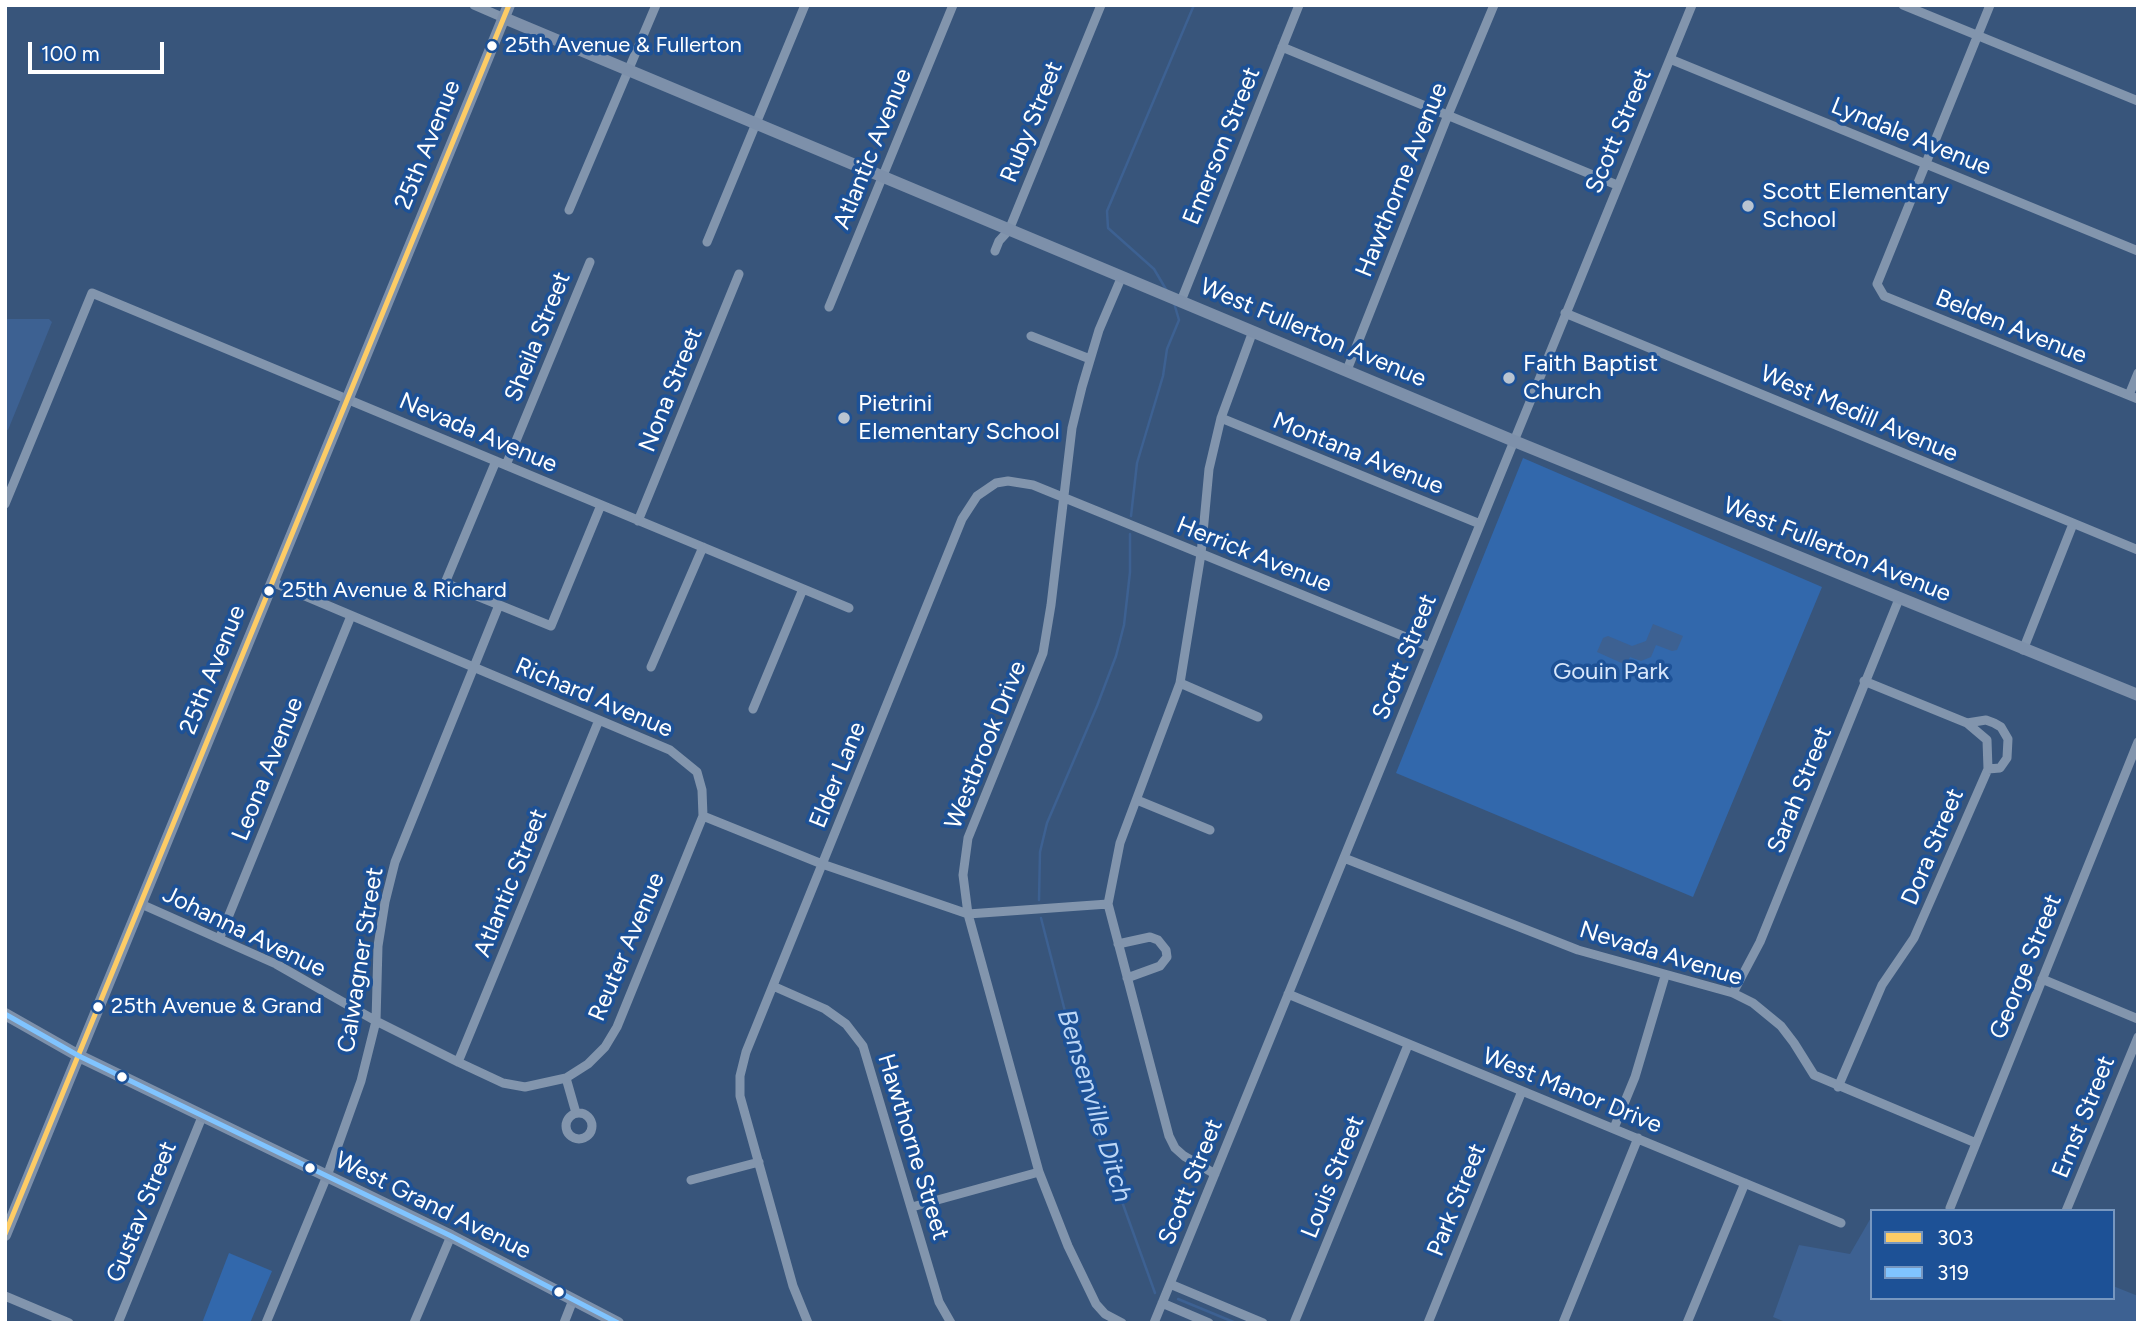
<!DOCTYPE html>
<html>
<head>
<meta charset="utf-8">
<style>
  body { margin:0 }
  #map { position:relative; width:2143px; height:1328px; overflow:hidden; background:#38557b; font-family:Figtree,sans-serif }
  canvas { display:block }
  .frame { position:absolute; inset:0; border:7px solid #fff; pointer-events:none }
  .legend { position:absolute; left:1870px; top:1209px; width:245px; height:91px; box-sizing:border-box; background:#1d5196; border:2px solid #7797c0; margin:0; padding:9px 12px; list-style:none; font-size:21px; color:#fff }
  .legend li { display:flex; align-items:center; gap:14px; height:35px }
  .legend b { width:35px; border:2px solid #7797c0 }
  .scale { position:absolute; left:28px; top:42px; width:136px; height:32px; box-sizing:border-box; border:4px solid #fff; border-top:0; padding-left:9px; font-size:21px; line-height:24px; white-space:nowrap; color:#fff; -webkit-text-stroke:5px #1d5196; paint-order:stroke }
</style>
</head>
<body>
<div id="map">
<canvas width="2143" height="1328"></canvas>
<div class="frame"></div>
<ul class="legend">
<li><b style="height:9px;background:#fdcc66"></b>303</li>
<li><b style="height:9px;background:#80c4ff"></b>319</li>
</ul>
<div class="scale">100 m</div>
</div>
<script>
const g = document.querySelector('canvas').getContext('2d');
g.lineJoin = 'round';
function fillPath(path, color) {
  g.fillStyle = color;
  g.fill(path, 'evenodd');
}
function poly(rows) {
  const path = new Path2D();
  for (const r of rows) {
    if (r.length === 3) {
      path.moveTo(r[0] + r[2], r[1]);
      path.arc(r[0], r[1], r[2], 0, 2 * Math.PI);
      continue;
    }
    path.moveTo(r[0], r[1]);
    for (let i = 2; i < r.length; i += 2) path.lineTo(r[i], r[i + 1]);
  }
  return path;
}
function strokePath(path, color, width, dash) {
  g.strokeStyle = color;
  g.lineWidth = width;
  g.lineCap = dash ? 'butt' : 'round';
  g.setLineDash(dash || []);
  g.stroke(path);
}
function label(font, color, halo, rows, align = 'center') {
  g.font = font + ' Figtree,sans-serif';
  g.lineWidth = 7;
  g.setLineDash([]);
  g.textBaseline = 'middle';
  g.strokeStyle = halo;
  g.fillStyle = color;
  for (const [text, x, y, turn = 0] of rows) {
    g.save();
    g.translate(x, y);
    g.rotate((+turn || 0) * Math.PI / 180);
    g.textAlign = isNaN(turn) ? turn : align;
    if (halo) g.strokeText(text, 0, 0);
    g.fillText(text, 0, 0);
    g.restore();
  }
}
const green = poly([
  [1523,458,1822,587,1693,897,1396,773],
  [229,1253,272,1271,250,1323,202,1323]
]);
const water = poly([
  [5,319,49,319,52,322,8,430,5,429],
  [1653,624,1683,636,1677,650,1672,651,1656,645,1651,657,1641,661,1630,657,1626,665,1597,652,1603,638,1608,636,1632,646,1646,641],
  [1872,1216,1872,1298,2113,1298,2113,1286,2138,1296,2138,1323,1788,1323,1773,1317,1799,1245,1850,1254]
]);
const stream = poly([
  [1167,291,1154,269,1108,228,1107,211,1194,5],
  [1131,516,1137,463,1163,376,1167,349,1179,320,1174,303],
  [1039,900,1040,852,1047,823,1097,706,1116,656,1124,625,1130,572,1130,534],
  [1041,918,1094,1124,1155,1293],
  [1178,1299,1236,1323]
]);
const street = poly([
  [474,5,504,18],
  [1903,5,2138,101],
  [1990,5,1877,284,1884,296,2138,399],
  [1282,47,1617,185],
  [1670,59,2138,251],
  [569,210,656,5],
  [707,242,805,5],
  [995,251,999,241,1009,230,1101,5],
  [1122,276,1099,330,1082,387,1072,428,1051,605,1043,653,968,838,963,875,968,914,1039,1172,1068,1246,1096,1304,1105,1314,1122,1323],
  [1181,301,1299,5],
  [829,307,953,5],
  [1565,313,2138,550],
  [1031,336,1090,359],
  [1347,370,1448,115,1494,5],
  [2129,395,2138,373],
  [1221,418,1480,524],
  [496,461,445,583,551,626,601,505],
  [506,465,590,262],
  [5,504,92,293,849,608],
  [638,521,739,274],
  [2023,650,2073,524],
  [651,667,703,547],
  [1180,683,1258,717],
  [753,709,803,589],
  [1967,723,1986,720,1994,723,2001,727,2008,739,2007,758,2000,768,1988,769],
  [1137,800,1210,830],
  [703,816,822,864,968,914,1108,904],
  [1344,858,1578,950,1733,993,1753,1003,1781,1026,1794,1043,1814,1075,1976,1143],
  [141,904,276,964,376,1021,458,1062,503,1083,525,1087,566,1078,588,1064,605,1047,617,1027,703,816,702,790,697,772,670,750,272,582],
  [220,937,351,616],
  [1118,944,1150,937,1158,940,1166,950,1167,957,1160,966,1127,978],
  [2042,979,2138,1019],
  [773,986,825,1009,846,1024,863,1046,939,1302,951,1323],
  [1733,993,1760,942,1899,599],
  [1288,994,1841,1223],
  [458,1062,599,720],
  [566,1078,576,1113],
  [1838,1087,1882,985,1914,938,1988,769,1987,740,1967,723,1864,681],
  [579,1126,13],
  [1614,1128,1635,1077,1665,976],
  [1215,1174,1184,1156,1175,1148,1169,1136,1108,904,1120,843,1180,683,1201,554,1209,469,1221,418,1253,331],
  [691,1180,759,1162],
  [912,1207,1039,1172],
  [1950,1208,2138,742],
  [2066,1211,2138,1037],
  [1170,1284,1263,1323],
  [5,1296,69,1323],
  [1162,1303,1209,1323],
  [118,1323,202,1117],
  [266,1323,327,1176,361,1081,376,1021,378,946,385,902,395,862,499,605],
  [414,1323,451,1236],
  [564,1323,573,1300],
  [808,1323,793,1286,740,1096,740,1076,746,1052,962,519,977,496,996,483,1008,481,1033,485,1430,647],
  [1154,1323,1692,5],
  [1294,1323,1408,1045],
  [1428,1323,1522,1091],
  [1563,1323,1638,1138],
  [1687,1323,1745,1183]
]);
const secondary = poly([
  [504,18,1514,441,2138,695],
  [5,1014,79,1056,451,1236,618,1323],
  [5,1235,509,5]
]);
const bus1 = poly([
  [5,1234,509,5]
]);
const bus2 = poly([
  [5,1014,79,1056,451,1236,618,1323]
]);
const markers = [
  [492,46,6,"#fff"],
  [1748,206,7,"#b9c4d1"],
  [1509,378,7,"#b9c4d1"],
  [844,418,7,"#b9c4d1"],
  [269,591,6,"#fff"],
  [98,1007,6,"#fff"],
  [122,1077,6,"#fff"],
  [310,1168,6,"#fff"],
  [559,1292,6,"#fff"]
];
const busNames = [
  ["25th Avenue & Fullerton",505,46],
  ["25th Avenue & Richard",282,591],
  ["25th Avenue & Grand",111,1007]
];
const streetNames = [
  ["Ruby Street",1032,122,-68],
  ["Scott Street",1619,131,-67],
  ["Lyndale Avenue",1911,137,22],
  ["25th Avenue",428,145,-68],
  ["Emerson Street",1222,146,-68],
  ["Atlantic Avenue",873,149,-68],
  ["Hawthorne Avenue",1402,180,-68],
  ["Belden Avenue",2011,327,22],
  ["West Fullerton Avenue",1313,333,23],
  ["Sheila Street",538,337,-68],
  ["Nona Street",671,390,-68],
  ["West Medill Avenue",1859,414,23],
  ["Nevada Avenue",478,433,23],
  ["Montana Avenue",1358,454,22],
  ["West Fullerton Avenue",1837,550,22],
  ["Herrick Avenue",1254,555,22],
  ["Scott Street",1405,657,-68],
  ["25th Avenue",213,670,-68],
  ["Richard Avenue",594,698,23],
  ["Westbrook Drive",986,745,-68],
  ["Leona Avenue",268,769,-68],
  ["Elder Lane",838,775,-68],
  ["Sarah Street",1800,790,-68],
  ["Dora Street",1933,847,-67],
  ["Atlantic Street",511,883,-68],
  ["Johanna Avenue",244,932,26],
  ["Reuter Avenue",627,947,-67],
  ["Nevada Avenue",1661,954,17],
  ["Calwagner Street",361,960,-81],
  ["George Street",2026,967,-68],
  ["West Manor Drive",1572,1091,22],
  ["Ernst Street",2084,1117,-68],
  ["Hawthorne Street",913,1147,73],
  ["Louis Street",1333,1177,-68],
  ["Scott Street",1191,1182,-68],
  ["Park Street",1457,1200,-68],
  ["West Grand Avenue",433,1206,26],
  ["Gustav Street",142,1212,-68]
];
const poiNames = [
  ["Scott Elementary",1762,192],
  ["School",1762,220],
  ["Faith Baptist",1523,364],
  ["Church",1523,392],
  ["Pietrini",858,404],
  ["Elementary School",858,432]
];
const parkNames = [
  ["Gouin Park",1611,672]
];
const waterNames = [
  ["Bensenville Ditch",1094,1106,73]
];
fillPath(green, '#3268ac');
fillPath(water, '#3d6192');
strokePath(stream, '#3d6192', 2.5);
strokePath(street, '#8295ad', 9);
strokePath(secondary, '#7d90aa', 12);
strokePath(bus1, '#fdcc66', 5);
strokePath(bus2, '#80c4ff', 5);
for (const [x, y, r, color] of markers) {
  const dot = new Path2D();
  dot.arc(x, y, r, 0, 2 * Math.PI);
  g.fillStyle = color;
  g.fill(dot);
  strokePath(dot, '#1d5196', 2.5);
}
label('22px', '#fff', '#1d5196', busNames, 'left');
label('24px', '#fff', '#1d5196', streetNames);
label('24px', '#fff', '#1d5196', poiNames, 'left');
label('24px', '#d8e7fb', '#1d5196', parkNames);
label('italic 26px', '#bdd7f6', '#1d5196', waterNames);
</script>
</body>
</html>
